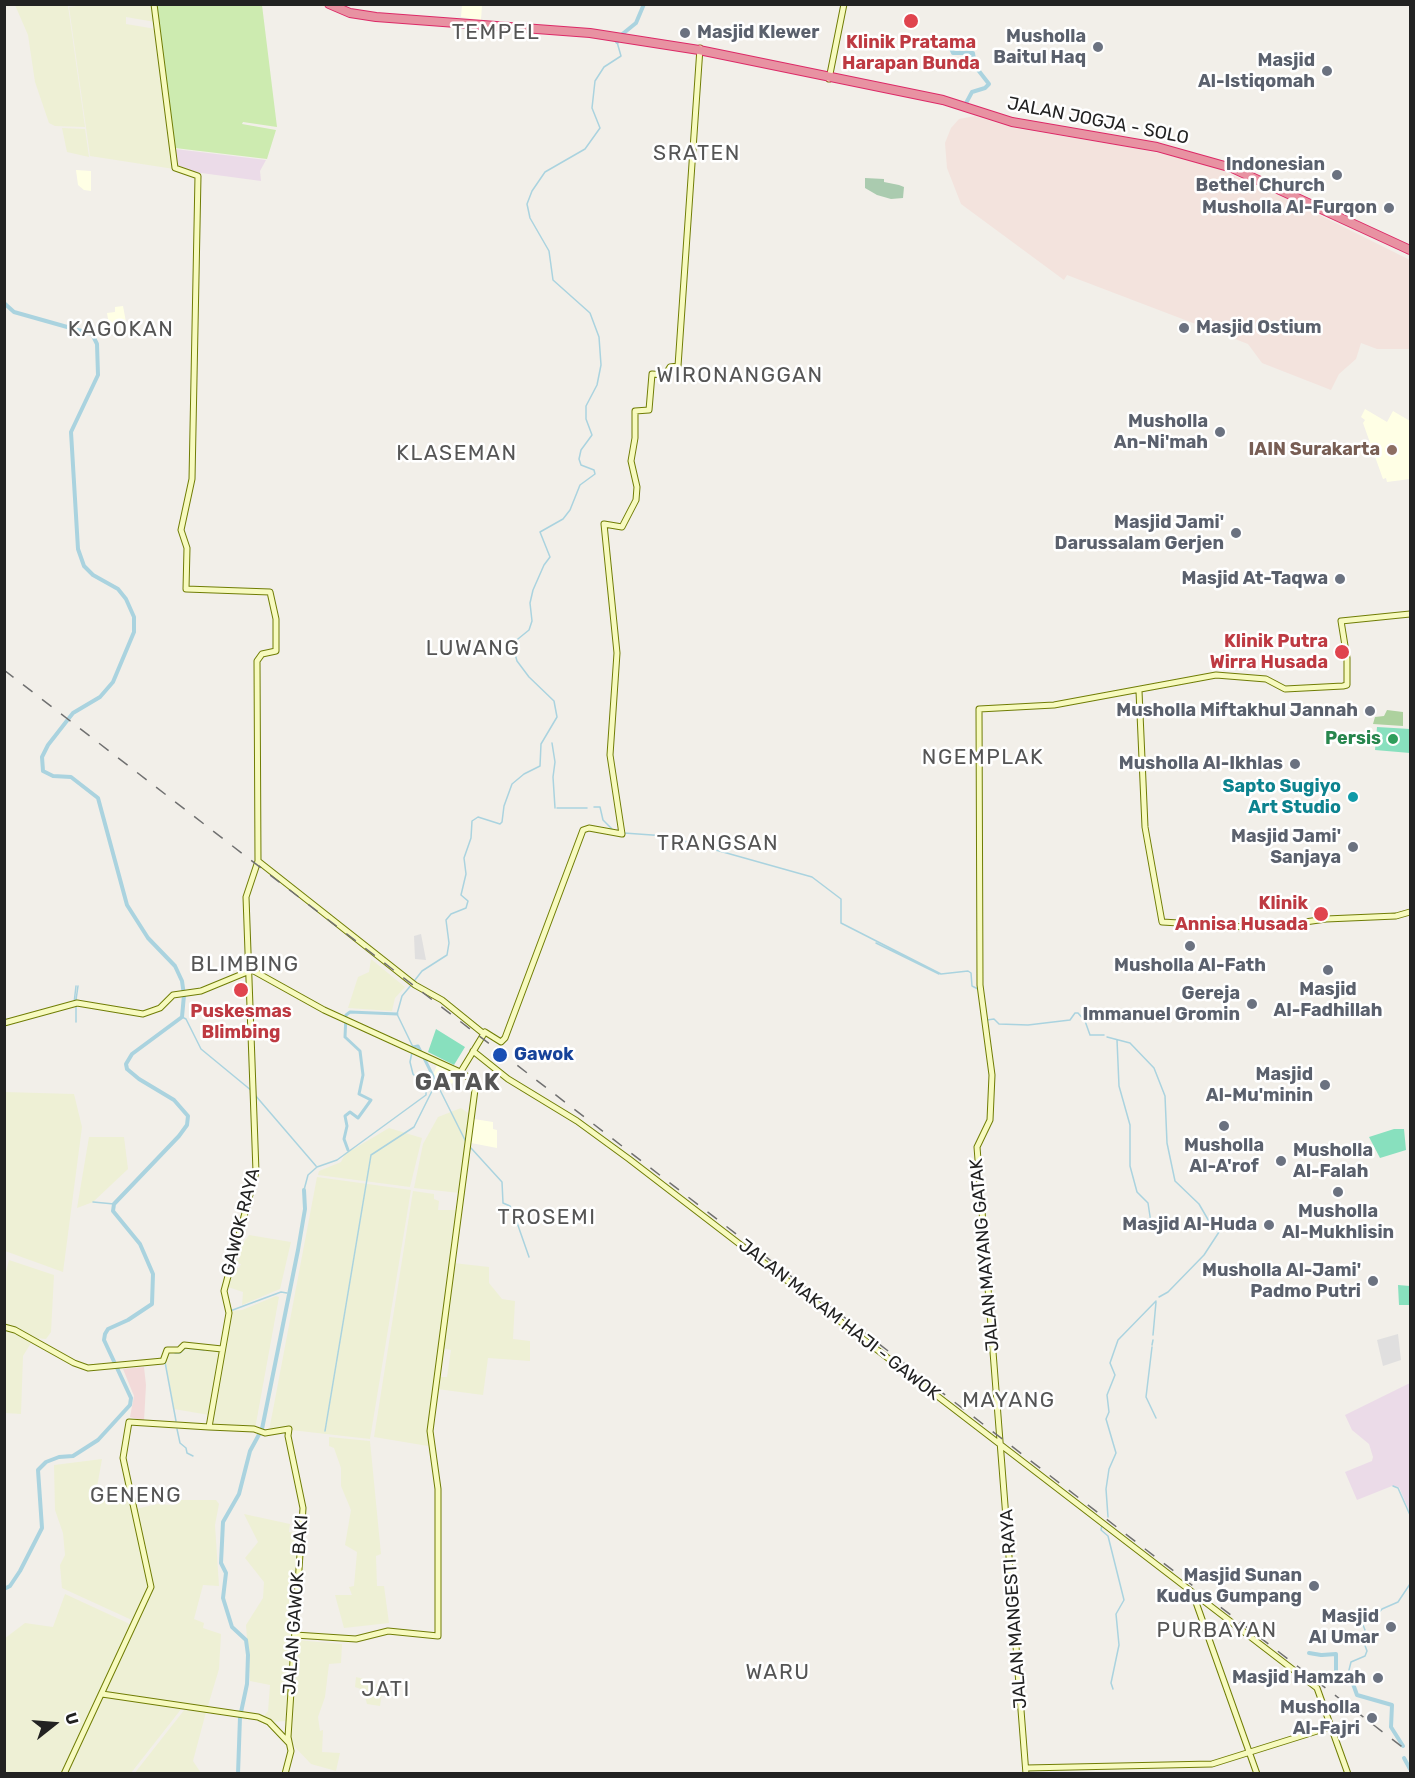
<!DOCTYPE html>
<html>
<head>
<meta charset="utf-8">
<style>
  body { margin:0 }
  #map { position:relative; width:1415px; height:1778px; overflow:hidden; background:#f2efe9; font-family:Rubik,sans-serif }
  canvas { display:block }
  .frame { position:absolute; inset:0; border:6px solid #222; pointer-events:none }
  .north { position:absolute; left:24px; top:1694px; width:60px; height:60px; -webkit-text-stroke:4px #fff; paint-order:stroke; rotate:73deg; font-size:16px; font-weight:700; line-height:24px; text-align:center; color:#222 }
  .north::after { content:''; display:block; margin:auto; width:21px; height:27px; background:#222; clip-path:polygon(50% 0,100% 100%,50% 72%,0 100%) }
</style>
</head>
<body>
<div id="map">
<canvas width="1415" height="1778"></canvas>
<div class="frame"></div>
<div class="north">U</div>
</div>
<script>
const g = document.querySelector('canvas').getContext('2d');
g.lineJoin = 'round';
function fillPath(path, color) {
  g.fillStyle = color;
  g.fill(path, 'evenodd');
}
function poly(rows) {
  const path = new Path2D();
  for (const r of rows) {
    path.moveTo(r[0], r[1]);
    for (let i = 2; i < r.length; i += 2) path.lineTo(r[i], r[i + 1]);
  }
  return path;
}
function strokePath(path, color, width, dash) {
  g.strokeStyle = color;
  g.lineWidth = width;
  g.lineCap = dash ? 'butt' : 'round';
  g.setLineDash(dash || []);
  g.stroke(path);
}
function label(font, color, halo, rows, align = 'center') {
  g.font = font + ' Rubik,sans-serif';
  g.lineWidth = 5;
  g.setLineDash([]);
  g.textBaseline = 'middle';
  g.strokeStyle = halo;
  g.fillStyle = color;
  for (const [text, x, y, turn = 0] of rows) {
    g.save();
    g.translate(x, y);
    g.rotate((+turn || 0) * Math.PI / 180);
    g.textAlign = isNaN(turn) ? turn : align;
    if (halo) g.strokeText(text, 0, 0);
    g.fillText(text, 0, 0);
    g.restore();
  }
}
const residential = poly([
  [421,934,426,960,415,959,414,936],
  [1398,1334,1401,1360,1383,1366,1377,1340]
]);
const commercial = poly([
  [144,1367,146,1385,144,1421,130,1417,134,1396,123,1369]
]);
const industrial = poly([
  [175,149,266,160,260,171,261,181,179,170],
  [1410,1383,1410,1513,1399,1487,1392,1486,1357,1500,1345,1472,1372,1461,1373,1457,1369,1444,1352,1430,1345,1415]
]);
const education = poly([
  [462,5,490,4,490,6,482,5,481,20,461,17],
  [76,170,91,171,91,191,84,190,78,185],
  [123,306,126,322,109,325,107,313,115,312,115,307],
  [1365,409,1387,422,1393,411,1410,421,1410,479,1387,482,1386,478,1383,479,1363,423,1365,420,1361,417],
  [437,1065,457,1075,452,1084,433,1075],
  [474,1119,493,1122,493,1129,497,1130,497,1148,471,1143]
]);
const military = poly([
  [975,116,1014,128,1135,148,1204,163,1273,192,1410,260,1410,349,1377,349,1361,343,1356,359,1339,374,1331,390,1262,363,1248,344,1067,275,1064,280,961,204,947,168,945,143,951,128,959,119]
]);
const farmland = poly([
  [56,4,68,6,85,127,55,126,49,123,35,82,28,35,15,5],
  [92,4,153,5,155,22,126,17,126,24,156,29,174,169,90,156,69,7],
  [62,128,85,129,89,157,67,152],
  [371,959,405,987,395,998,392,1011,348,1008,358,977,369,972],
  [4,1092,74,1094,82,1127,63,1272,5,1251],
  [461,1108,471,1115,460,1193,414,1188,423,1144,438,1117],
  [389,1128,422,1138,410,1187,318,1175,319,1171,341,1162,345,1154],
  [89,1137,124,1137,128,1169,93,1202,77,1208],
  [317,1177,411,1190,370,1439,291,1430,269,1431],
  [413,1191,434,1194,434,1199,439,1201,438,1210,456,1210,428,1446,374,1437],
  [249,1235,291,1242,280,1289,242,1305,243,1292,228,1287,234,1268,239,1268,241,1264,234,1263,235,1259,239,1260,241,1246],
  [9,1260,54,1275,51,1332,46,1339,27,1337,5,1328,5,1276],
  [453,1263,489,1267,489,1283,502,1299,515,1301,513,1339,530,1341,530,1361,488,1358,483,1395,437,1389,439,1377,447,1377,451,1350,442,1348],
  [276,1296,279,1297,255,1429,212,1428,231,1311,242,1310],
  [4,1331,13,1332,31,1343,23,1356,21,1414,5,1413],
  [185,1349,220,1352,209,1415,174,1409,166,1363,170,1353,181,1354],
  [329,1437,370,1441,381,1554,376,1556,377,1586,384,1586,389,1623,344,1628,335,1595,352,1595,349,1587,354,1586,357,1552,345,1545,351,1510,341,1486,341,1468,334,1448,329,1446],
  [102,1459,97,1487,127,1491,150,1582,134,1621,62,1588,60,1565,65,1555,63,1533,55,1510,54,1465],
  [180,1500,216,1500,219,1504,215,1525,219,1586,203,1585,194,1619,204,1623,203,1628,221,1634,219,1669,207,1709,103,1694,154,1584,136,1509,157,1504,173,1505],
  [244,1514,290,1524,289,1532,297,1533,287,1721,270,1722,263,1717,268,1711,270,1685,250,1681,246,1625,263,1598,264,1582,245,1558,258,1542],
  [65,1594,132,1625,62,1773,5,1773,4,1639,25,1623,53,1627],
  [297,1640,342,1644,341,1663,329,1664,325,1697,318,1717,320,1731,323,1730,322,1752,340,1753,336,1771,311,1764,293,1745,289,1735],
  [356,1677,364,1679,365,1683,383,1685,380,1706,367,1704,363,1690,355,1687],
  [102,1697,182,1708,131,1773,66,1774],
  [185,1709,206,1712,193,1761,201,1773,134,1774]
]);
const grass = poly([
  [156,5,262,5,277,127,243,122,242,124,276,130,267,159,175,148]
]);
const forest = poly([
  [1387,710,1403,712,1403,726,1373,724,1375,717,1384,716]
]);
const cemetery = poly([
  [865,178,884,179,884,182,899,185,904,187,903,198,891,199,877,195,865,188]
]);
const pitch = poly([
  [1377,727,1410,729,1410,753,1375,750],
  [436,1029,465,1047,454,1065,428,1052],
  [1394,1129,1404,1129,1406,1150,1380,1158,1369,1137],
  [1398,1285,1410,1286,1410,1305,1399,1305]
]);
const stream = poly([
  [552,743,555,762,553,777,555,808],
  [594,807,600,807,603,820,614,831],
  [557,808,587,808],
  [624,833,666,836,812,877,841,899,841,923,941,974,968,971,971,973,972,986,978,989],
  [876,943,939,974],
  [415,980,422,971,447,955,449,943,446,920,451,914,466,908,468,901,461,895,466,874,464,858,471,838,472,821,478,817,500,824,502,822,504,806,512,784,524,774,540,766,541,744,557,717,554,701,529,677,517,661,513,647,513,643,529,630,532,621,530,603,533,590,544,565,550,557,540,532,563,519,570,510,580,485,595,474,594,470,581,465,579,459,581,450,592,435,586,419,586,406,597,385,601,365,599,337,590,313,553,280,549,251,530,218,527,204,532,191,545,172,585,149,600,128,592,108,595,81,604,67,621,56,617,42],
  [76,1000,78,986],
  [74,1003,76,986],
  [76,1007,76,1022],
  [182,1017,186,1019,201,1049,252,1091],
  [987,1020,994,1019,999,1024,1028,1025,1070,1020,1075,1013,1078,1013,1085,1021,1090,1035,1104,1035],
  [1107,1037,1130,1043,1154,1068,1165,1096,1167,1143,1175,1181,1199,1204,1210,1223,1219,1232,1204,1255,1168,1292,1159,1297],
  [1117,1040,1119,1086,1130,1125,1130,1166,1137,1192,1148,1203,1151,1223],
  [433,1076,466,1142],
  [255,1095,316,1166],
  [471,1148,502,1182,503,1203,510,1206,514,1214,529,1257],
  [304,1190,308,1175,317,1167,337,1160,426,1095,426,1087,413,1074,410,1062,413,1047,397,1014,402,996,412,984],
  [93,1202,114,1204],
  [230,1311,281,1292,287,1293],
  [1153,1335,1156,1302],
  [1152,1345,1153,1340],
  [1152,1347,1146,1397,1156,1418],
  [175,1353,180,1353,185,1348,204,1350],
  [165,1362,176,1421],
  [177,1429,180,1443,186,1448,187,1453,193,1456],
  [325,1431,371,1155,414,1127,433,1089,434,1080],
  [1393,1486,1398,1488,1410,1515],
  [1108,1517,1106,1489,1109,1469,1116,1453,1106,1419,1109,1412,1107,1395,1115,1375,1110,1363,1118,1340,1156,1301],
  [1102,1525,1101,1530,1108,1536,1124,1600,1116,1614,1119,1645,1111,1683,1113,1689],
  [1347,1678,1351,1662,1365,1656,1367,1651,1363,1640,1365,1630,1361,1620,1369,1613,1376,1616,1382,1609,1398,1602,1410,1584]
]);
const canal = poly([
  [413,1047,418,1046,433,1076],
  [348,1150,344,1139,347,1126,345,1116,350,1112,358,1118,371,1100,359,1094,363,1075,360,1051,345,1037,346,1015,350,1012,397,1014]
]);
const river = poly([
  [948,41,953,53,973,53,975,66,989,84,985,88,972,92,965,105],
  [617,42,620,36,636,23,644,4],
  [4,303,14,312,92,334,97,344,98,375,71,432,78,549,84,566,93,575,118,589,126,599,134,617,134,632,113,682,100,697,73,713,48,745,42,757,43,771,53,776,71,777,98,798,127,905,148,938,175,966,182,981,184,995,182,1017,132,1054,126,1064,127,1069,139,1079,174,1100,188,1116,187,1125,179,1136,114,1204,113,1211,140,1244,153,1274,152,1304,128,1320,108,1329,105,1334,104,1340,131,1398,130,1405,98,1440,73,1456,59,1457,46,1462,38,1470,42,1528,20,1571,10,1586,4,1589],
  [1309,1653,1321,1655],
  [1322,1655,1336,1654,1336,1672,1352,1681,1357,1695,1392,1705,1391,1727,1403,1746],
  [1404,1758,1410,1769],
  [238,1774,240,1717,247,1684,248,1655,246,1640,232,1627,223,1598,226,1573,221,1563,223,1522,239,1494,250,1451,262,1429,298,1250,305,1209,304,1190]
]);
const secondary = poly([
  [154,4,175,168,198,176,192,479,181,530,187,548,186,589,270,592,276,619,276,651,262,654,257,661,258,861,246,897,256,1172,224,1291,229,1313,209,1427,254,1429,265,1433,289,1429,288,1436,303,1508,288,1737,291,1751,285,1774],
  [829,79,844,4],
  [1139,691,1145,827,1162,922,1263,928,1326,919,1396,916,1410,912],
  [258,861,415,985,442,1000,484,1034],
  [4,1023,77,1003,143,1014,160,1008,173,995,201,991,252,970,324,1010,460,1072,476,1082,430,1431,438,1489,438,1636,388,1631,356,1639,295,1635],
  [473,1051,508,1079,577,1121,629,1159,1317,1688,1348,1774],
  [460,1073,485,1032,501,1042,505,1038,583,830,589,828,622,834,610,755,617,653,604,524,622,527,636,500,637,487,631,461,635,438,635,411,649,410,652,374,665,375,670,367,678,366,700,48],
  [4,1327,15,1330,74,1363,88,1368,163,1361,167,1350,179,1350,184,1345,222,1349],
  [1193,1594,1257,1774],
  [102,1694,258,1717,269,1722,289,1743],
  [1026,1768,1212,1764,1333,1726],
  [64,1774,151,1587,123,1458,129,1422,209,1427],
  [1026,1774,977,1147,990,1120,992,1075,980,985,979,709,1054,705,1216,675,1266,679,1285,689,1343,686,1347,685,1347,658,1341,621,1410,614]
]);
const highway = poly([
  [329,4,350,13,376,17,590,33,699,50,943,100,1012,122,1157,147,1232,168,1410,250]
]);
const rail = poly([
  [4,670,1410,1753]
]);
const markers = [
  [911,21,8,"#e0444e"],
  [685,33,6,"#6b7280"],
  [1098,47,6,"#6b7280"],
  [1327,71,6,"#6b7280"],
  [1337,175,6,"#6b7280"],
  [1389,208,6,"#6b7280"],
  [1184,328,6,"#6b7280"],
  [1220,432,6,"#6b7280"],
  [1392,450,6,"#8d6e63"],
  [1236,533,6,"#6b7280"],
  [1340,579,6,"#6b7280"],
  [1342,652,8,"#e0444e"],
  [1370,711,6,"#6b7280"],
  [1393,739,6,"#2e9e5b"],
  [1295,764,6,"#6b7280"],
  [1353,797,6,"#0f9aa8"],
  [1353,847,6,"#6b7280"],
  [1321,914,8,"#e0444e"],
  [1190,946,6,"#6b7280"],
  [1328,970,6,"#6b7280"],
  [241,990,8,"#e0444e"],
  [1252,1004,6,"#6b7280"],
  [500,1055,8,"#1a4fb4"],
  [1325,1085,6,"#6b7280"],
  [1224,1126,6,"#6b7280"],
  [1281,1161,6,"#6b7280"],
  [1338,1192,6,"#6b7280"],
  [1269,1225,6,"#6b7280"],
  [1373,1281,6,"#6b7280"],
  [1314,1586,6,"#6b7280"],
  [1391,1627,6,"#6b7280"],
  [1378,1678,6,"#6b7280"],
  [1372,1718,6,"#6b7280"]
];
const worshipNames = [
  ["Masjid Klewer",697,33,"left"],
  ["Musholla",1086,37],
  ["Baitul Haq",1086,58],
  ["Masjid",1315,61],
  ["Al-Istiqomah",1315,82],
  ["Indonesian",1325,165],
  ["Bethel Church",1325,186],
  ["Musholla Al-Furqon",1377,208],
  ["Masjid Ostium",1196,328,"left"],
  ["Musholla",1208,422],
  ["An-Ni'mah",1208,443],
  ["Masjid Jami'",1224,523],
  ["Darussalam Gerjen",1224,544],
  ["Masjid At-Taqwa",1328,579],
  ["Musholla Miftakhul Jannah",1358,711],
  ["Musholla Al-Ikhlas",1283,764],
  ["Masjid Jami'",1341,837],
  ["Sanjaya",1341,858],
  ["Musholla Al-Fath",1190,966,"center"],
  ["Masjid",1328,990,"center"],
  ["Al-Fadhillah",1328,1011,"center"],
  ["Gereja",1240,994],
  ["Immanuel Gromin",1240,1015],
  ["Masjid",1313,1075],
  ["Al-Mu'minin",1313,1096],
  ["Musholla",1224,1146,"center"],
  ["Al-A'rof",1224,1167,"center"],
  ["Musholla",1293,1151,"left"],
  ["Al-Falah",1293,1172,"left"],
  ["Musholla",1338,1212,"center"],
  ["Al-Mukhlisin",1338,1233,"center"],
  ["Masjid Al-Huda",1257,1225],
  ["Musholla Al-Jami'",1361,1271],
  ["Padmo Putri",1361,1292],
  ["Masjid Sunan",1302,1576],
  ["Kudus Gumpang",1302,1597],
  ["Masjid",1379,1617],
  ["Al Umar",1379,1638],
  ["Masjid Hamzah",1366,1678],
  ["Musholla",1360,1708],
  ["Al-Fajri",1360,1729]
];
const healthNames = [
  ["Klinik Pratama",911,43],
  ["Harapan Bunda",911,64],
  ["Klinik Putra",1328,642,"right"],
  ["Wirra Husada",1328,663,"right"],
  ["Klinik",1308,904,"right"],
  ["Annisa Husada",1308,925,"right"],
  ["Puskesmas",241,1012],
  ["Blimbing",241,1033]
];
const streetNames = [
  ["JALAN JOGJA - SOLO",1098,121,11],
  ["GAWOK RAYA",241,1222,-76],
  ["JALAN MAYANG GATAK",985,1255,-95],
  ["JALAN MAKAM HAJI - GAWOK",839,1320,38],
  ["JALAN GAWOK - BAKI",296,1605,-86],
  ["JALAN MANGESTI RAYA",1014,1609,-94]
];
const educationNames = [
  ["IAIN Surakarta",1380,450]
];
const leisureNames = [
  ["Persis",1381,739]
];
const cultureNames = [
  ["Sapto Sugiyo",1341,787],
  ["Art Studio",1341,808]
];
const transitNames = [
  ["Gawok",514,1055]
];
const quarterNames = [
  ["TEMPEL",496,33],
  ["SRATEN",697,154],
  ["KAGOKAN",121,330],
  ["WIRONANGGAN",740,376],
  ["KLASEMAN",457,454],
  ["LUWANG",473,649],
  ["NGEMPLAK",983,758],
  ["TRANGSAN",718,844],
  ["BLIMBING",245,965],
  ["TROSEMI",547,1218],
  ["MAYANG",1009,1401],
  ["GENENG",136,1496],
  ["PURBAYAN",1217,1631],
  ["WARU",778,1673],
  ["JATI",386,1690]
];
const districtNames = [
  ["GATAK",458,1083]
];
fillPath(residential, '#e0dfdf');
fillPath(commercial, '#f2dad9');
fillPath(industrial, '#ebdbe8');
fillPath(education, '#ffffe5');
fillPath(military, '#f3e3dd');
fillPath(farmland, '#eef0d5');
fillPath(grass, '#cdebb0');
fillPath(forest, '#add19e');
fillPath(cemetery, '#aacbaf');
fillPath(pitch, '#88e0be');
strokePath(stream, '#aad3df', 1.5);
strokePath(canal, '#aad3df', 3);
strokePath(river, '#aad3df', 4);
strokePath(secondary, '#707d05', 7);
strokePath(highway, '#dc2a67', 10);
strokePath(secondary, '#f7fabf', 5);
strokePath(highway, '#e892a2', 8);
strokePath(rail, '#707070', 1.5, [12, 12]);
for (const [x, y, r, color] of markers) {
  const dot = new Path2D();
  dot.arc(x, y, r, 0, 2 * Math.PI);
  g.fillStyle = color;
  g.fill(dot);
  strokePath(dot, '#fff', 2);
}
label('bold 18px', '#5b616d', '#fff', worshipNames, 'right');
label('bold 18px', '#be3a42', '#fff', healthNames);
label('18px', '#222', '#fff', streetNames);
label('bold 18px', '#785e54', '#fff', educationNames, 'right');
label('bold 18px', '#27864d', '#fff', leisureNames, 'right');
label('bold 18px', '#0d838f', '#fff', cultureNames, 'right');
label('bold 18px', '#164399', '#fff', transitNames, 'left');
g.letterSpacing = '1.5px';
label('21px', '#555', '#fff', quarterNames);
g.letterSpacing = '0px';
g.letterSpacing = '1.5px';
label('bold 24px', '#555', '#fff', districtNames);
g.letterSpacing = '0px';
</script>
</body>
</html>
